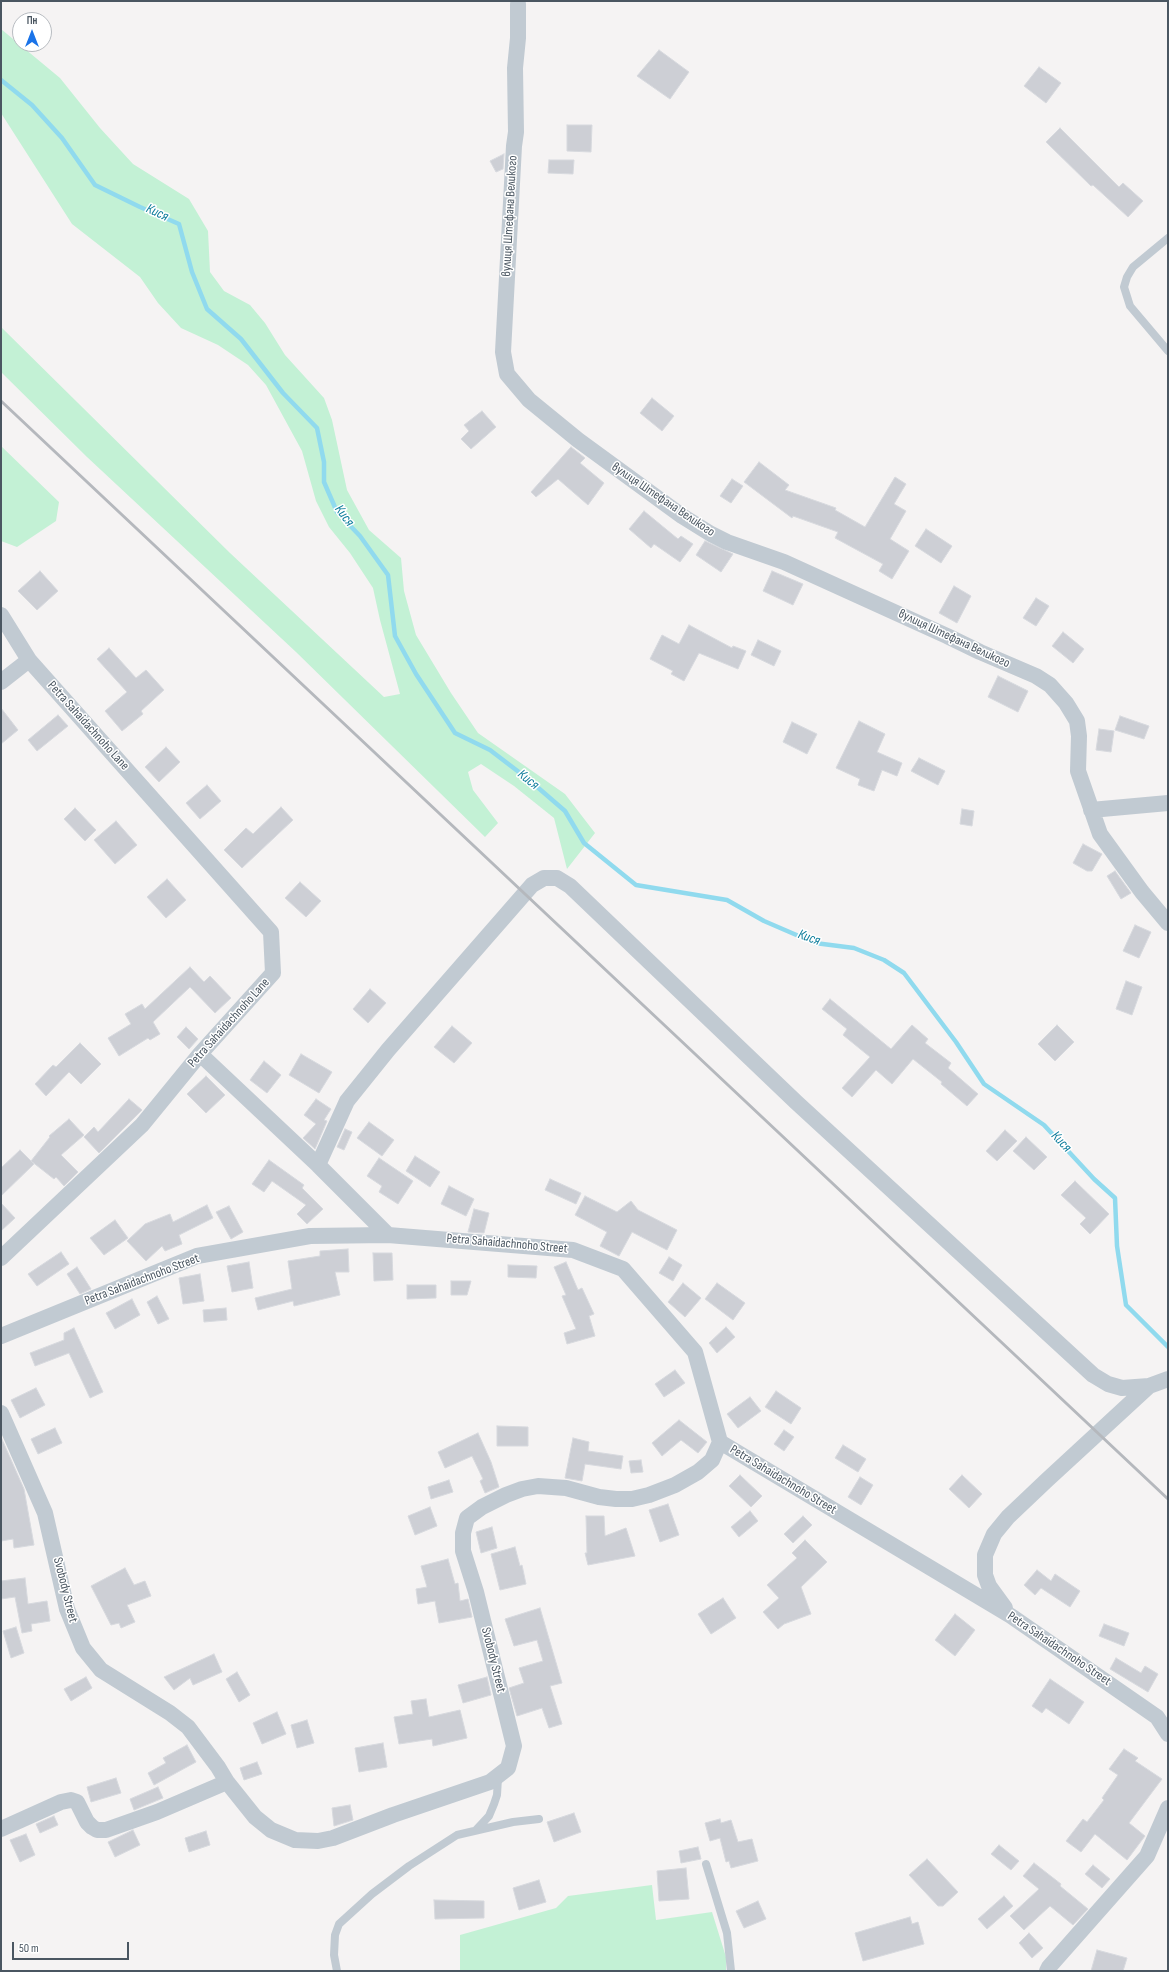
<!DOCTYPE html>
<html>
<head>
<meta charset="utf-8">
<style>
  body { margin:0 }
  #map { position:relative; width:1169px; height:1972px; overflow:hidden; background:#f5f3f3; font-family:"Sofia Sans Condensed",sans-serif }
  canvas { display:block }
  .frame { position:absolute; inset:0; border:2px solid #4a5661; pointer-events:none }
  .north { position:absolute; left:12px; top:12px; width:40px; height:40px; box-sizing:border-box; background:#fff; border:1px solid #b7bbc0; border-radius:50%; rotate:0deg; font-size:11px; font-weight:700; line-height:16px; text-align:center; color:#4a5661 }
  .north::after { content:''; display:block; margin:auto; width:14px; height:18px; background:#1a73e8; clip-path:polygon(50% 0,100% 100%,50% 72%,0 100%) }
  .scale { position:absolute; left:12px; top:1942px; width:117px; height:18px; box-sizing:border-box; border:2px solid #4a5661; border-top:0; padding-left:5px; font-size:12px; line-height:14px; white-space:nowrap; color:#4a5661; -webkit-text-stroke:3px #fff; paint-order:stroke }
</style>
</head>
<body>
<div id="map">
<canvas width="1169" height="1972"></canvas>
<div class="frame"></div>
<div class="north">Пн</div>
<div class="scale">50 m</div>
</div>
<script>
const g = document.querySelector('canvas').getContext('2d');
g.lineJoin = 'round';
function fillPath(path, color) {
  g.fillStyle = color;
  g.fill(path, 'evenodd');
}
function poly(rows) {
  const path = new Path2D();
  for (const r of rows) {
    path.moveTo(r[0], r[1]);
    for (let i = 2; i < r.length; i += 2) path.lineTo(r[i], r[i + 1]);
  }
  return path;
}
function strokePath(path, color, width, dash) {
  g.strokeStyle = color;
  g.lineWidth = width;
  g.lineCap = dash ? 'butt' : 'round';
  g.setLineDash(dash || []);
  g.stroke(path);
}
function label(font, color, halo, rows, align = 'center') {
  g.font = font + ' "Sofia Sans Condensed",sans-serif';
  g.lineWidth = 3;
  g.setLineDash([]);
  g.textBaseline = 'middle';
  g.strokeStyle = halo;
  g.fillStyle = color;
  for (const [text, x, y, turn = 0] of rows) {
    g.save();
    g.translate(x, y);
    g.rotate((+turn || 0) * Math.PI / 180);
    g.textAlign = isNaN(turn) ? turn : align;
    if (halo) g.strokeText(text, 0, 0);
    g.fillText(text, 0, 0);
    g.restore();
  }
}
const green = poly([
  [1,29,60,78,100,128,133,164,189,199,208,231,210,272,224,291,250,305,265,323,285,355,324,398,332,420,347,490,369,530,401,558,404,591,416,635,451,693,478,733,565,794,595,833,567,869,554,818,514,786,481,764,468,772,473,790,498,823,485,837,296,652,87,457,1,372,1,327,230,553,384,697,400,694,380,620,373,588,350,553,329,527,316,501,302,451,266,385,248,365,218,345,181,328,158,303,140,277,72,224,1,113],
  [1,446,59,502,56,521,17,547,1,541],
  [652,1885,656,1920,712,1912,726,1957,726,1971,460,1971,460,1935,556,1908,568,1896]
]);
const stream = poly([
  [1,80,32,105,62,138,95,185,140,207,179,224,192,272,207,309,241,339,283,393,317,428,324,462,324,482,337,512,360,536,388,575,395,636,416,674,455,733,490,750,528,779,565,811,584,843,636,885,727,900,764,921,815,943,854,948,884,960,904,973,956,1042,984,1084,1044,1125,1094,1179,1115,1198,1117,1246,1126,1305,1168,1347]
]);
const building = poly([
  [659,50,689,72,670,99,637,76,659,50],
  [1039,67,1061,83,1046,103,1024,86,1039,67],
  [567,125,592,125,591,152,567,151,567,125],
  [1060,128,1119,187,1123,183,1143,201,1128,217,1093,185,1091,186,1046,142,1060,128],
  [504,154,503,169,496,172,490,161,504,154],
  [549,160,574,160,573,174,548,173,549,160],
  [652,398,674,416,662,431,640,413,652,398],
  [482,411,496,427,471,449,461,439,469,431,464,425,482,411],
  [571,447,585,458,580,463,604,483,588,505,558,479,536,497,531,492,571,447],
  [759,462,789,485,785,490,836,508,835,510,865,527,895,477,906,484,894,504,906,511,890,539,909,551,892,579,879,571,883,564,835,538,838,532,793,516,792,518,744,482,759,462],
  [732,479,743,486,731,503,720,496,732,479],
  [644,511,678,539,681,536,693,544,680,562,654,544,651,548,629,529,644,511],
  [926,529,952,546,941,563,915,546,926,529],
  [705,541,733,554,721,572,696,555,705,541],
  [40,571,58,591,37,610,18,591,40,571],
  [772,571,803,584,793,605,763,591,772,571],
  [954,586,971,596,957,623,939,613,954,586],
  [1036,598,1049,606,1036,626,1023,618,1036,598],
  [689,625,732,648,733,646,746,651,738,669,699,653,684,681,671,674,673,671,650,659,662,635,679,644,689,625],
  [1063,632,1084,649,1073,663,1052,646,1063,632],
  [758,640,781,651,774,666,751,655,758,640],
  [109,648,136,678,146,670,164,690,141,711,143,714,122,731,105,711,127,692,97,659,109,648],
  [998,676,1028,691,1018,712,988,697,998,676],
  [1,708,18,730,1,744,1,708],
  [58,715,68,726,37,751,28,740,58,715],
  [1120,716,1149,726,1144,739,1115,730,1120,716],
  [859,721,885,734,877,752,902,763,897,776,882,770,874,791,858,785,860,779,836,768,859,721],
  [792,722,817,734,807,754,783,742,792,722],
  [1099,729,1114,731,1111,752,1096,750,1099,729],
  [166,747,180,762,159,782,145,767,166,747],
  [919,758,945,771,938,785,911,771,919,758],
  [207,785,221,801,200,819,186,803,207,785],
  [281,807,293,820,242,868,224,850,246,828,253,834,281,807],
  [75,808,96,830,85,841,64,819,75,808],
  [962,809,974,811,972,826,960,824,962,809],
  [116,821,137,845,115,864,94,840,116,821],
  [1083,844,1102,854,1092,871,1087,871,1073,863,1083,844],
  [1115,871,1131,893,1121,899,1107,876,1115,871],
  [167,879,186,900,166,918,147,897,167,879],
  [300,882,321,901,306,917,285,898,300,882],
  [1135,925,1151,932,1139,958,1123,951,1135,925],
  [190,967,204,982,210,976,231,998,215,1013,190,987,153,1022,160,1034,150,1040,148,1038,119,1056,108,1038,131,1024,125,1014,142,1004,145,1009,190,967],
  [1126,981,1142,987,1132,1015,1116,1009,1126,981],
  [370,989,386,1003,368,1023,353,1009,370,989],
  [830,999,891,1049,912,1025,928,1039,925,1043,951,1063,948,1068,978,1094,967,1106,941,1084,942,1082,913,1059,892,1084,876,1070,852,1097,842,1088,870,1057,843,1035,847,1029,822,1009,830,999],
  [1057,1025,1074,1042,1055,1061,1038,1044,1057,1025],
  [452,1026,472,1043,454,1063,434,1047,452,1026],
  [186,1027,198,1039,189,1049,177,1037,186,1027],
  [80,1043,101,1064,81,1084,69,1072,46,1096,35,1084,53,1065,56,1067,80,1043],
  [301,1054,332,1072,319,1093,289,1075,301,1054],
  [264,1061,281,1075,267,1093,250,1080,264,1061],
  [206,1076,225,1095,206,1113,187,1094,206,1076],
  [129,1099,142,1110,99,1153,84,1137,94,1127,98,1132,129,1099],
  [316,1099,331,1109,324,1120,327,1121,315,1149,303,1138,316,1124,304,1115,316,1099],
  [69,1119,84,1135,61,1155,78,1172,64,1186,56,1177,54,1179,31,1161,50,1137,49,1136,69,1119],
  [369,1122,394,1140,382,1156,357,1138,369,1122],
  [345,1129,352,1132,344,1150,337,1147,345,1129],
  [1005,1130,1017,1141,997,1161,986,1151,1005,1130],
  [1026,1137,1047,1157,1034,1170,1013,1151,1026,1137],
  [20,1150,34,1164,1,1196,1,1168,20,1150],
  [415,1156,440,1172,430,1187,406,1171,415,1156],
  [379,1158,413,1181,398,1204,379,1192,382,1186,367,1176,379,1158],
  [269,1160,304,1185,302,1188,323,1209,307,1224,297,1214,306,1205,272,1181,264,1192,252,1184,269,1160],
  [550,1179,581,1193,576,1204,545,1190,550,1179],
  [1075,1181,1109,1214,1090,1234,1080,1224,1086,1218,1061,1195,1075,1181],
  [449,1186,474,1199,466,1216,441,1204,449,1186],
  [585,1196,617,1212,631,1201,638,1210,677,1230,667,1250,632,1232,619,1256,600,1246,607,1232,575,1215,585,1196],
  [1,1203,15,1218,1,1231,1,1203],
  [207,1205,213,1218,179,1235,182,1244,165,1251,162,1246,146,1261,127,1241,145,1224,170,1214,173,1222,207,1205],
  [229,1206,243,1232,231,1239,216,1212,229,1206],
  [474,1209,489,1213,484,1233,468,1232,474,1209],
  [115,1220,128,1238,104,1255,90,1238,115,1220],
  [348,1249,349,1272,335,1272,340,1295,294,1306,293,1301,258,1310,255,1298,292,1289,288,1261,320,1256,320,1251,348,1249],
  [61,1252,69,1264,37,1286,28,1274,61,1252],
  [373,1253,392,1253,393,1280,374,1281,373,1253],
  [669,1257,682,1265,673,1281,659,1273,669,1257],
  [249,1262,253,1288,232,1292,227,1266,249,1262],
  [566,1262,578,1290,582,1288,594,1314,589,1316,595,1336,567,1344,564,1333,576,1329,562,1296,566,1295,554,1267,566,1262],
  [508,1265,537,1266,536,1278,508,1277,508,1265],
  [77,1267,91,1289,80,1294,67,1274,77,1267],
  [200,1274,204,1301,183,1304,179,1278,200,1274],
  [451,1281,471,1281,467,1295,451,1295,451,1281],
  [683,1283,701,1298,685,1317,668,1302,683,1283],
  [717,1283,745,1303,733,1320,705,1299,717,1283],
  [407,1285,436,1285,436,1298,407,1299,407,1285],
  [157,1296,169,1319,158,1324,147,1302,157,1296],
  [132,1299,140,1315,115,1329,106,1313,132,1299],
  [226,1308,227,1320,204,1322,203,1310,226,1308],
  [726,1327,735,1337,717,1353,709,1343,726,1327],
  [74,1328,103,1392,90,1398,69,1353,35,1366,30,1353,64,1340,64,1333,74,1328],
  [675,1370,685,1383,664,1397,655,1384,675,1370],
  [36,1388,45,1405,20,1418,11,1400,36,1388],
  [776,1391,801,1408,791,1424,765,1407,776,1391],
  [750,1397,761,1411,738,1428,727,1414,750,1397],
  [679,1420,707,1442,698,1453,681,1440,662,1456,652,1443,679,1420],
  [497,1426,528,1427,528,1446,497,1446,497,1426],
  [55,1428,62,1443,38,1454,31,1439,55,1428],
  [784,1430,794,1437,784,1451,774,1444,784,1430],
  [478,1433,491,1462,499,1487,485,1493,480,1481,483,1479,472,1456,445,1468,438,1452,478,1433],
  [1,1437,24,1489,34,1545,14,1548,13,1539,1,1541,1,1437],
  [573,1438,589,1442,588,1451,623,1456,621,1469,585,1464,582,1481,565,1478,573,1438],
  [843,1445,866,1459,858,1472,835,1458,843,1445],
  [641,1460,643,1472,631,1473,629,1461,641,1460],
  [740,1475,762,1496,751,1507,729,1486,740,1475],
  [962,1475,982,1494,969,1508,949,1489,962,1475],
  [860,1477,873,1485,861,1505,848,1497,860,1477],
  [449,1480,453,1492,431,1499,428,1487,449,1480],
  [668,1504,679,1535,660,1542,649,1510,668,1504],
  [430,1507,437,1526,415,1535,408,1516,430,1507],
  [750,1511,758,1521,739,1537,731,1527,750,1511],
  [586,1516,604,1516,605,1536,626,1528,635,1556,588,1565,585,1553,587,1553,586,1516],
  [803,1516,812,1525,793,1543,784,1534,803,1516],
  [492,1527,497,1548,481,1553,476,1532,492,1527],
  [805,1540,827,1562,801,1587,811,1614,784,1624,778,1629,763,1612,779,1598,767,1585,797,1558,792,1553,805,1540],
  [515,1547,520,1566,522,1565,526,1584,500,1590,491,1554,515,1547],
  [448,1559,455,1584,458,1583,460,1601,468,1599,472,1617,439,1623,435,1601,418,1604,416,1589,427,1587,421,1566,448,1559],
  [125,1568,134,1585,145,1581,151,1596,127,1605,135,1622,121,1628,119,1623,111,1625,91,1586,125,1568],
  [1037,1570,1051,1581,1055,1574,1080,1591,1070,1607,1041,1588,1035,1595,1024,1585,1037,1570],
  [25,1578,28,1604,47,1601,50,1621,31,1624,32,1631,22,1633,15,1597,1,1599,1,1581,25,1578],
  [723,1598,736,1618,711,1634,698,1614,723,1598],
  [540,1608,562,1683,550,1686,562,1724,549,1728,542,1708,517,1716,509,1688,524,1683,519,1668,543,1661,537,1640,514,1646,505,1619,540,1608],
  [955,1614,975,1630,955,1656,935,1640,955,1614],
  [1104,1624,1129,1633,1124,1646,1099,1636,1104,1624],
  [16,1627,24,1653,11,1658,3,1631,16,1627],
  [214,1654,222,1672,193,1685,190,1678,174,1690,164,1677,214,1654],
  [1116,1658,1141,1673,1145,1666,1158,1674,1148,1692,1110,1669,1116,1658],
  [237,1672,250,1695,239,1702,226,1679,237,1672],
  [86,1677,92,1688,71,1701,64,1689,86,1677],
  [487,1677,491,1695,463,1703,458,1685,487,1677],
  [1050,1679,1084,1702,1069,1724,1046,1708,1042,1713,1032,1706,1050,1679],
  [426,1699,429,1717,460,1710,467,1738,433,1746,432,1739,399,1744,394,1717,413,1714,411,1701,426,1699],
  [277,1712,286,1734,262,1744,253,1723,277,1712],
  [307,1720,314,1743,297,1748,291,1725,307,1720],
  [383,1743,387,1767,359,1772,355,1748,383,1743],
  [187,1745,196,1762,154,1785,148,1773,166,1763,163,1758,187,1745],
  [1124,1749,1138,1758,1135,1761,1162,1779,1129,1823,1145,1836,1127,1860,1095,1834,1081,1852,1066,1841,1083,1819,1087,1822,1104,1800,1102,1798,1118,1775,1109,1769,1124,1749],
  [257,1762,262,1774,244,1780,240,1768,257,1762],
  [116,1778,121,1793,91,1802,87,1787,116,1778],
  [158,1787,163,1798,134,1810,130,1799,158,1787],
  [350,1805,353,1820,334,1826,332,1808,350,1805],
  [574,1813,581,1832,554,1842,547,1822,574,1813],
  [54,1816,58,1825,40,1833,36,1824,54,1816],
  [720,1819,721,1823,731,1820,738,1842,752,1839,758,1861,731,1868,729,1861,726,1862,720,1838,710,1841,705,1823,720,1819],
  [133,1830,140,1845,115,1857,108,1842,133,1830],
  [206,1831,210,1845,189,1852,185,1838,206,1831],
  [26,1834,35,1855,20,1862,10,1840,26,1834],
  [999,1845,1019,1861,1011,1870,991,1854,999,1845],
  [698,1847,701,1859,681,1863,679,1851,698,1847],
  [927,1859,958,1892,943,1906,938,1906,909,1875,927,1859],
  [1034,1863,1061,1884,1060,1886,1088,1909,1073,1925,1050,1906,1024,1930,1010,1916,1039,1889,1023,1876,1034,1863],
  [1093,1865,1110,1879,1102,1888,1085,1874,1093,1865],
  [686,1868,689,1899,659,1901,657,1871,686,1868],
  [539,1880,546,1902,519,1910,513,1888,539,1880],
  [1004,1896,1013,1906,987,1929,978,1919,1004,1896],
  [434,1900,484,1901,484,1918,435,1919,434,1900],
  [758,1901,766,1919,744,1928,736,1911,758,1901],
  [910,1917,912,1924,918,1922,924,1944,863,1961,855,1933,910,1917],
  [1029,1933,1043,1948,1032,1958,1019,1943,1029,1933],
  [1097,1950,1127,1958,1123,1971,1091,1971,1097,1950]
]);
const service = poly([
  [1168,238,1133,267,1127,277,1124,287,1130,306,1168,351],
  [476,1830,489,1816,494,1804,497,1795,498,1778],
  [706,1864,727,1933,731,1971],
  [337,1971,334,1955,335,1935,339,1924,372,1894,409,1866,457,1835,513,1822,539,1819]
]);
const minor = poly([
  [518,4,518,38,515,68,516,132,514,146,503,352,507,374,529,400,578,440,682,516,711,534,727,542,784,562,947,636,980,652,1036,676,1050,685,1066,703,1077,721,1079,736,1078,771,1100,834,1142,892,1168,923],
  [1,615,29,660,271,932,273,973,200,1054,142,1125,1,1258],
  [1,682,29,660],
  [1091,810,1168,803],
  [200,1054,318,1165,388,1235],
  [318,1165,347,1101,388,1050,532,885,544,878,557,878,570,886,796,1102,1093,1375,1108,1384,1122,1388,1149,1386,1168,1379],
  [1,1336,197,1256,310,1236,388,1235,573,1250,623,1269,695,1352,720,1442,1011,1616,1157,1717,1168,1734],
  [1,1413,45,1513,67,1609,83,1648,101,1670,170,1713,188,1727,218,1767,227,1782],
  [1005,1608,989,1586,985,1575,985,1555,994,1534,1008,1517,1047,1480,1149,1386],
  [1,1829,61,1802,71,1800,77,1802,87,1822,92,1827,97,1830,106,1830,157,1812,227,1782,255,1817,271,1830,295,1840,318,1841,333,1838,393,1815,490,1782,508,1768,514,1746,476,1592,463,1551,463,1533,467,1518,482,1507,506,1495,522,1489,538,1486,566,1488,599,1497,616,1499,632,1499,649,1495,675,1485,698,1472,712,1460,720,1442],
  [1047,1971,1049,1967,1147,1856,1168,1808]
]);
const rail = poly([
  [1,401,1168,1499]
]);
const streetNames = [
  ["вулиця Штефана Великого",510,216,-87],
  ["вулиця Штефана Великого",663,500,34],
  ["вулиця Штефана Великого",954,639,25],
  ["Petra Sahaidachnoho Lane",88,726,48],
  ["Petra Sahaidachnoho Lane",229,1023,-48],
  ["Petra Sahaidachnoho Street",507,1244,5],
  ["Petra Sahaidachnoho Street",142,1280,-21],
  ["Petra Sahaidachnoho Street",783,1480,31],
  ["Svobody Street",65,1590,76],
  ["Petra Sahaidachnoho Street",1059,1649,34],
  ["Svobody Street",493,1660,76]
];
const waterNames = [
  ["Кися",157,213,25],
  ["Кися",344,516,53],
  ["Кися",528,780,39],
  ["Кися",809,938,20],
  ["Кися",1061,1142,46]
];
fillPath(green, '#c3f1d5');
strokePath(stream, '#90daee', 4.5);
fillPath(building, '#cdcfd5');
strokePath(building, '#d7d9de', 1);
strokePath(service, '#c1cad2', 8);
strokePath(minor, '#c1cad2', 16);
strokePath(rail, '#b5b8bd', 3);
label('13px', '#4a5661', '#fff', streetNames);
label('italic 14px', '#0c7c9b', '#fff', waterNames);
</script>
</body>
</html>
